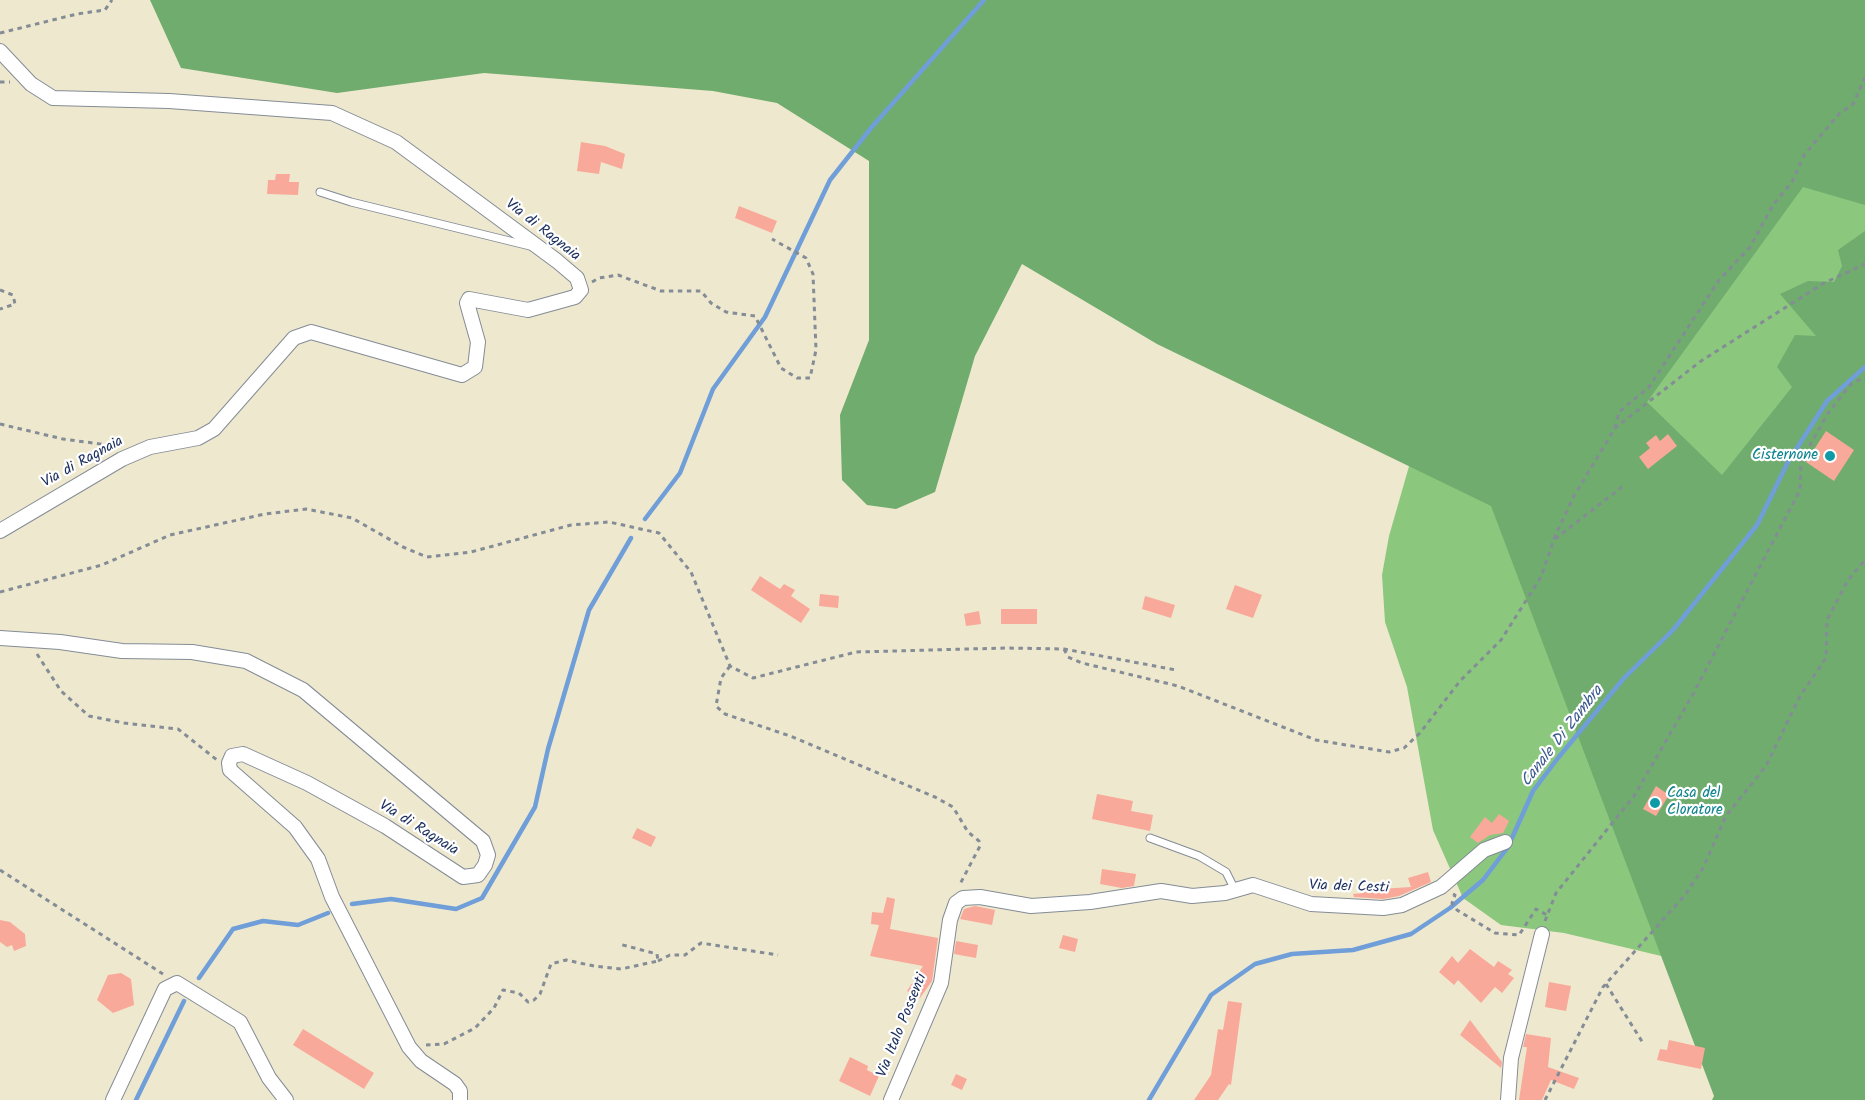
<!DOCTYPE html>
<html>
<head>
<meta charset="utf-8">
<style>
  body { margin:0 }
  canvas { display:block; background:#eee8ce }
</style>
</head>
<body>
<canvas width="1865" height="1100"></canvas>
<script>
const g = document.querySelector('canvas').getContext('2d');
g.lineJoin = 'round';
function fillPath(path, color) {
  g.fillStyle = color;
  g.fill(path, 'evenodd');
}
function poly(rows) {
  const path = new Path2D();
  for (const r of rows) {
    path.moveTo(r[0], r[1]);
    for (let i = 2; i < r.length; i += 2) path.lineTo(r[i], r[i + 1]);
  }
  return path;
}
function strokePath(path, color, width, dash) {
  g.strokeStyle = color;
  g.lineWidth = width;
  g.lineCap = dash ? 'butt' : 'round';
  g.setLineDash(dash || []);
  g.stroke(path);
}
function label(font, color, halo, rows, align = 'center') {
  g.font = font + ' Kalam,sans-serif';
  g.lineWidth = 4.5;
  g.setLineDash([]);
  g.textBaseline = 'middle';
  g.strokeStyle = halo;
  g.fillStyle = color;
  for (const [text, x, y, turn = 0] of rows) {
    g.save();
    g.translate(x, y);
    g.rotate((+turn || 0) * Math.PI / 180);
    g.textAlign = isNaN(turn) ? turn : align;
    if (halo) g.strokeText(text, 0, 0);
    g.fillText(text, 0, 0);
    g.restore();
  }
}
const green = poly([
  [1865,0,1865,995,1674,959,1564,933,1501,925,1463,898,1433,830,1407,687,1385,622,1382,575,1389,536,1422,421]
]);
const forest = poly([
  [150,0,1865,0,1865,205,1803,187,1647,402,1722,475,1792,387,1777,367,1795,335,1816,336,1780,294,1808,281,1834,282,1842,266,1838,250,1865,231,1865,1100,1712,1100,1714,1096,1491,506,1157,344,1022,264,975,356,935,492,896,509,867,505,842,480,840,415,869,340,869,161,777,103,713,91,484,73,337,93,181,68]
]);
const stream = poly([
  [645,519,680,473,713,389,765,317,830,180,871,128,984,0],
  [352,904,391,899,456,909,482,898,535,807,548,749,589,610,631,538],
  [199,978,233,929,263,921,298,925,328,913],
  [136,1100,184,1001],
  [1149,1100,1211,995,1255,964,1292,954,1353,950,1411,934,1450,908,1483,880,1508,847,1533,791,1558,758,1624,678,1673,630,1757,525,1788,462,1827,401,1865,367]
]);
const building = poly([
  [581,142,605,146,625,154,622,169,601,162,599,174,577,171],
  [276,174,290,174,289,182,299,182,298,195,267,194,268,180,275,180],
  [739,206,777,221,772,233,735,218],
  [1826,431,1854,450,1834,481,1806,462],
  [1668,434,1677,446,1648,469,1639,457,1650,448,1646,443,1656,435,1660,441],
  [760,576,780,589,784,584,795,590,791,596,810,609,801,623,751,590],
  [1235,585,1262,595,1253,618,1226,609],
  [820,594,839,596,838,608,819,606],
  [1145,596,1175,605,1171,618,1142,609],
  [1001,609,1037,609,1037,624,1001,624],
  [979,611,981,624,966,626,964,614],
  [1656,786,1669,795,1656,816,1643,809],
  [1097,794,1133,801,1131,811,1153,815,1150,831,1092,819],
  [1499,814,1509,821,1503,833,1490,835,1478,843,1470,837,1485,817,1492,823],
  [637,828,656,837,651,847,632,838],
  [1102,869,1136,874,1134,886,1122,888,1100,884],
  [1428,872,1431,882,1399,896,1383,899,1354,897,1353,894,1364,893,1364,890,1411,887,1408,878],
  [887,897,895,899,890,929,938,938,932,981,920,998,907,991,923,966,870,956,879,925,871,924,872,912,883,913],
  [975,906,995,910,992,925,960,919,964,909],
  [0,920,10,922,25,934,26,946,14,951,12,945,7,947,0,942],
  [1063,935,1078,939,1075,952,1059,948],
  [956,941,978,945,976,958,954,954],
  [1470,949,1494,967,1498,961,1512,970,1508,974,1514,978,1502,993,1495,987,1481,1003,1458,980,1454,985,1439,972,1452,956,1458,963],
  [121,973,131,979,134,1005,113,1013,97,1000,108,975],
  [1549,982,1571,986,1566,1011,1545,1007],
  [1228,1001,1242,1003,1231,1085,1229,1084,1218,1100,1194,1100,1211,1075,1218,1029,1223,1030],
  [1470,1020,1502,1062,1501,1068,1460,1035],
  [303,1029,374,1073,364,1089,293,1045],
  [1526,1034,1551,1038,1548,1067,1579,1078,1574,1089,1551,1080,1542,1100,1519,1100,1527,1047,1523,1047],
  [1669,1040,1705,1048,1701,1069,1657,1060,1660,1049,1667,1050],
  [850,1057,868,1066,867,1070,879,1076,870,1096,839,1081],
  [956,1074,967,1079,962,1090,951,1085]
]);
const path = poly([
  [0,33,77,14,105,10,112,0],
  [0,82,10,82],
  [592,282,599,278,618,275,661,291,701,291,711,303,726,312,755,316,781,368,797,378,810,378,816,350,813,274,806,258,772,239],
  [0,290,13,295,15,304,0,309],
  [0,424,63,439,108,445,112,449],
  [1615,428,1619,412,1649,387,1719,280,1750,247,1773,205,1792,182,1804,155,1839,114,1853,104,1865,78],
  [1555,539,1622,487],
  [0,592,102,565,170,535,265,514,306,509,352,518,403,547,427,557,471,552,571,525,609,522,659,533,691,572,730,666,753,678,856,652,1006,648,1064,649,1176,670],
  [1064,649,1068,657,1082,663,1178,686,1316,740,1389,752,1404,748,1420,733,1460,681,1501,640,1541,577,1555,536,1574,496,1615,428,1701,361,1824,283,1865,264],
  [37,654,61,691,89,716,124,723,178,729,217,760],
  [730,666,721,678,716,706,725,714,790,736,935,797,953,807,968,832,979,841,980,846,959,886],
  [0,870,163,974],
  [1453,894,1455,895,1452,903,1457,910,1495,933,1519,935,1536,909,1547,915],
  [1545,921,1556,893,1634,796,1692,696,1800,490,1801,461,1828,413,1851,384,1865,377],
  [658,961,670,955,685,955,701,943,778,955],
  [1606,984,1643,1043],
  [426,1045,444,1044,475,1028,494,1008,503,990,519,993,528,1002,534,1000,540,994,551,964,566,960,594,966,621,969,658,961,657,954,619,944],
  [1545,1100,1603,987,1685,895,1703,868,1726,816,1766,766,1800,696,1826,658,1827,620,1848,580,1865,560]
]);
const lane = poly([
  [320,192,351,202,530,246],
  [1150,838,1199,856,1226,872,1235,890]
]);
const street = poly([
  [0,51,31,84,53,98,169,101,332,113,396,142,557,261,577,278,581,290,575,297,528,310,469,299,467,303,478,342,475,367,462,375,311,332,294,338,214,429,198,438,150,447,122,459,0,531],
  [0,638,60,642,122,651,192,652,246,661,303,690,483,841,488,855,485,865,478,875,463,877,385,826,307,783,243,754,232,756,229,763,230,770,295,827,318,859,332,897,409,1047,421,1061,455,1084,460,1091,460,1100],
  [113,1100,165,989,177,983,240,1022,269,1078,286,1100],
  [891,1100,941,983,950,920,956,903,963,898,980,897,1031,906,1090,902,1161,891,1192,896,1225,893,1253,885,1311,904,1383,908,1402,905,1441,887,1484,850,1505,842],
  [1508,1100,1511,1058,1542,934]
]);
const markers = [
  [1830,456,6,"#0f9aa8"],
  [1655,803,6,"#0f9aa8"]
];
const streetNames = [
  ["Via di Ragnaia",542,231,38],
  ["Via di Ragnaia",83,463,-29],
  ["Via di Ragnaia",418,829,32],
  ["Via dei Cesti",1349,888,2],
  ["Via Italo Possenti",903,1026,-68]
];
const cultureNames = [
  ["Cisternone",1818,456],
  ["Casa del",1667,794,"left"],
  ["Cloratore",1667,811,"left"]
];
const waterNames = [
  ["Canale Di Zambra",1563,737,-52]
];
fillPath(green, '#8bc87e');
fillPath(forest, '#70ac6d');
strokePath(stream, '#6f9ed8', 4.5);
fillPath(building, '#f9a999');
strokePath(lane, '#848c96', 9);
strokePath(street, '#848c96', 16);
strokePath(path, '#848c96', 3, [4.5, 4.5]);
strokePath(lane, '#fff', 7);
strokePath(street, '#fff', 14);
for (const [x, y, r, color] of markers) {
  const dot = new Path2D();
  dot.arc(x, y, r, 0, 2 * Math.PI);
  g.fillStyle = color;
  g.fill(dot);
  strokePath(dot, '#fff', 2);
}
label('15px', '#1b2f5e', '#fff', streetNames);
label('15px', '#0d838f', '#fff', cultureNames, 'right');
label('italic 16px', '#3d5b8f', '#fff', waterNames);
</script>
</body>
</html>
